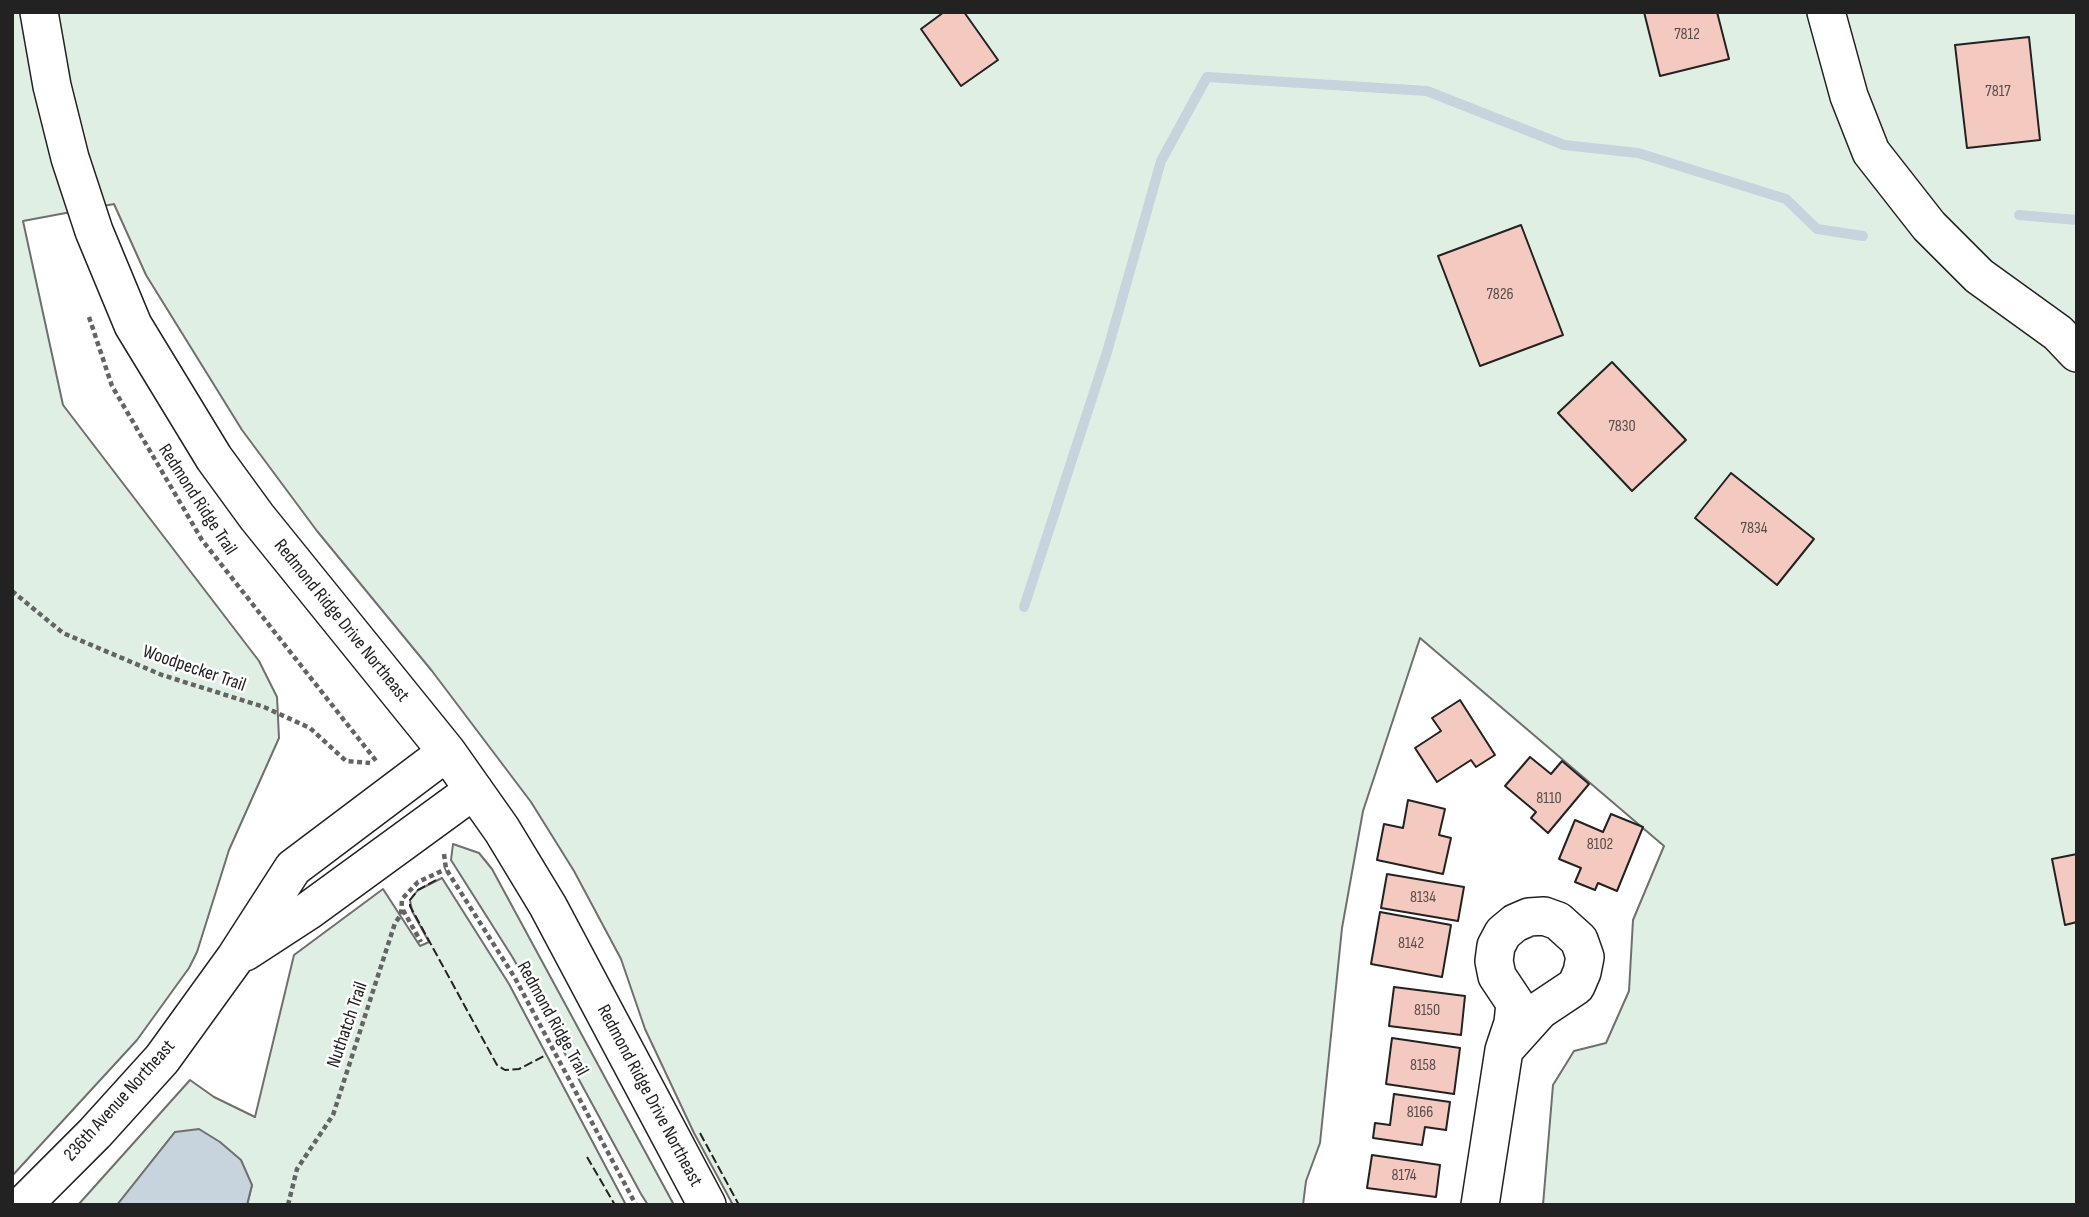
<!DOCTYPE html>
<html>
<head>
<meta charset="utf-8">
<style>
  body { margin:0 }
  #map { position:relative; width:2089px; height:1217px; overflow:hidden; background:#fff; font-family:"Sofia Sans Condensed",sans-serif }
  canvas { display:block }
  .frame { position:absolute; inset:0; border:14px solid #222; pointer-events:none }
</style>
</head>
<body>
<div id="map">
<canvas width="2089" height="1217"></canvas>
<div class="frame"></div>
</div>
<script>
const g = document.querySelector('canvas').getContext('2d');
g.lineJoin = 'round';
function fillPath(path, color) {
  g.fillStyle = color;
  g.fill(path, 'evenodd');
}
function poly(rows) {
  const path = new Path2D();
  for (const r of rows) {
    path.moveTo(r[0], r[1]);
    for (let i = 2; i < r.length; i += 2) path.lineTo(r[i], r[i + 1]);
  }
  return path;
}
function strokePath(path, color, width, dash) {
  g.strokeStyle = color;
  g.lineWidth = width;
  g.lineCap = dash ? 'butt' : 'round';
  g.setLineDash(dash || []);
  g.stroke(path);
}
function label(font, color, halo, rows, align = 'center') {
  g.font = font + ' "Sofia Sans Condensed",sans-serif';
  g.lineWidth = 5;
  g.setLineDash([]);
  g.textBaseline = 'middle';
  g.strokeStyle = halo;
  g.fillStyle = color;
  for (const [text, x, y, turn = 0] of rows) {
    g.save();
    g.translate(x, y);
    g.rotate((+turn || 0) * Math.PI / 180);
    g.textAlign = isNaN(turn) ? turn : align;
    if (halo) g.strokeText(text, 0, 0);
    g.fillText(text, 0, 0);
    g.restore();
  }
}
const green = poly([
  [12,12,2077,12,2077,1205,1543,1205,1553,1085,1574,1051,1606,1043,1629,991,1633,920,1664,846,1420,638,1363,811,1342,928,1320,1143,1306,1181,1303,1205,733,1205,694,1133,645,1029,621,959,574,871,531,802,432,671,317,531,242,430,146,275,114,204,23,221,63,405,259,661,277,697,279,738,229,850,197,952,189,968,137,1040,12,1176,12,12],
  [453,844,479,853,492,869,674,1205,648,1205,641,1194,513,958,451,860,453,844],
  [442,878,509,984,626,1205,247,1205,252,1185,175,1132,117,1205,78,1205,190,1080,214,1097,255,1117,294,955,383,889,420,946,429,942,412,911,410,900,418,890,442,878]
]);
const water = poly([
  [199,1129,220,1142,241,1160,252,1185,247,1205,117,1205,175,1132,199,1129]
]);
const stream = poly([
  [2019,215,2077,220],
  [1024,607,1107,352,1161,161,1207,77,1427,91,1564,145,1638,153,1786,199,1817,229,1863,236]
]);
const building = poly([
  [944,12,964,12,998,60,961,86,921,29,944,12],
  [1644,12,1717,12,1729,59,1660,76,1644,12],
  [2029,37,2040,140,1967,148,1955,45,2029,37],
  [1521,225,1563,335,1480,366,1438,256,1521,225],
  [1612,362,1686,440,1632,491,1558,413,1612,362],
  [1731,473,1814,539,1777,585,1695,518,1731,473],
  [1460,700,1495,755,1476,767,1471,760,1437,782,1415,748,1441,731,1432,718,1460,700],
  [1530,757,1551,774,1562,761,1589,784,1548,833,1531,818,1536,812,1505,786,1530,757],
  [1408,800,1445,809,1439,835,1451,838,1443,874,1377,860,1384,824,1403,828,1408,800],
  [1611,814,1643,827,1617,891,1598,883,1595,890,1575,882,1581,868,1559,859,1575,820,1603,832,1611,814],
  [2077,854,2077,922,2065,925,2052,859,2077,854],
  [1387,874,1464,887,1458,921,1381,908,1387,874],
  [1380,912,1451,925,1442,977,1371,964,1380,912],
  [1394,987,1465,996,1461,1035,1389,1026,1394,987],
  [1392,1038,1460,1048,1454,1094,1386,1084,1392,1038],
  [1394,1094,1450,1102,1446,1130,1425,1127,1422,1145,1373,1138,1375,1123,1390,1125,1394,1094],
  [1372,1155,1440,1165,1436,1197,1367,1188,1372,1155]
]);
const path = poly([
  [89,317,112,386,202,540,377,762],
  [12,591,63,633,162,675,264,707,310,728,346,761,370,763],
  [444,854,446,869,515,978,636,1205],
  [403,910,421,942],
  [288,1205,297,1169,333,1115,395,923,401,915,402,899,418,882,446,869]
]);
const minor = poly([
  [39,12,52,86,70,158,94,231,133,325,214,458,257,517,447,752,502,830,548,906,707,1205],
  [1826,12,1849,96,1871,152,1929,226,1979,276,2058,333,2077,353],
  [1544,916,1558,921,1579,940,1585,957,1582,972,1576,986,1540,1010,1504,1050,1513,1023,1515,1003,1497,976,1494,961,1496,946,1503,933,1515,923,1529,917,1544,916],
  [245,952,308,911,474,790],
  [23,1205,95,1133,162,1059,235,958,293,868,447,752],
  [1480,1205,1504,1050]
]);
const fence = poly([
  [436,880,418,890,410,900,410,906,497,1065,505,1070,519,1069,546,1055],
  [700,1133,739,1205],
  [587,1157,615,1205]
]);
const numberNames = [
  ["7812",1687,35],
  ["7817",1998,92],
  ["7826",1500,295],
  ["7830",1622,427],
  ["7834",1754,529],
  ["8110",1549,799],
  ["8102",1600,845],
  ["8134",1423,898],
  ["8142",1411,944],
  ["8150",1427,1011],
  ["8158",1423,1066],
  ["8166",1420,1113],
  ["8174",1404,1176]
];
const streetNames = [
  ["Redmond Ridge Trail",197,500,57],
  ["Redmond Ridge Drive Northeast",341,621,51],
  ["Woodpecker Trail",194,669,19],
  ["Redmond Ridge Trail",552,1019,61],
  ["Nuthatch Trail",348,1025,-71],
  ["Redmond Ridge Drive Northeast",649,1096,62],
  ["236th Avenue Northeast",120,1101,-48]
];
fillPath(green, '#e0efe3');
strokePath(green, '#6f6f6f', 2);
fillPath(water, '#c7d3dd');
strokePath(water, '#6f6f6f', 2);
strokePath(stream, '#c7d3dd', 10);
fillPath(building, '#f3c9c0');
strokePath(building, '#222', 2);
strokePath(minor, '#222', 40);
strokePath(path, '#646464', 4.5, [5, 3.5]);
strokePath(minor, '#fff', 37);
strokePath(fence, '#222', 2, [9, 3.5]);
label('16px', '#564c4a', null, numberNames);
label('19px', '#222', '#fff', streetNames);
</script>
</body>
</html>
